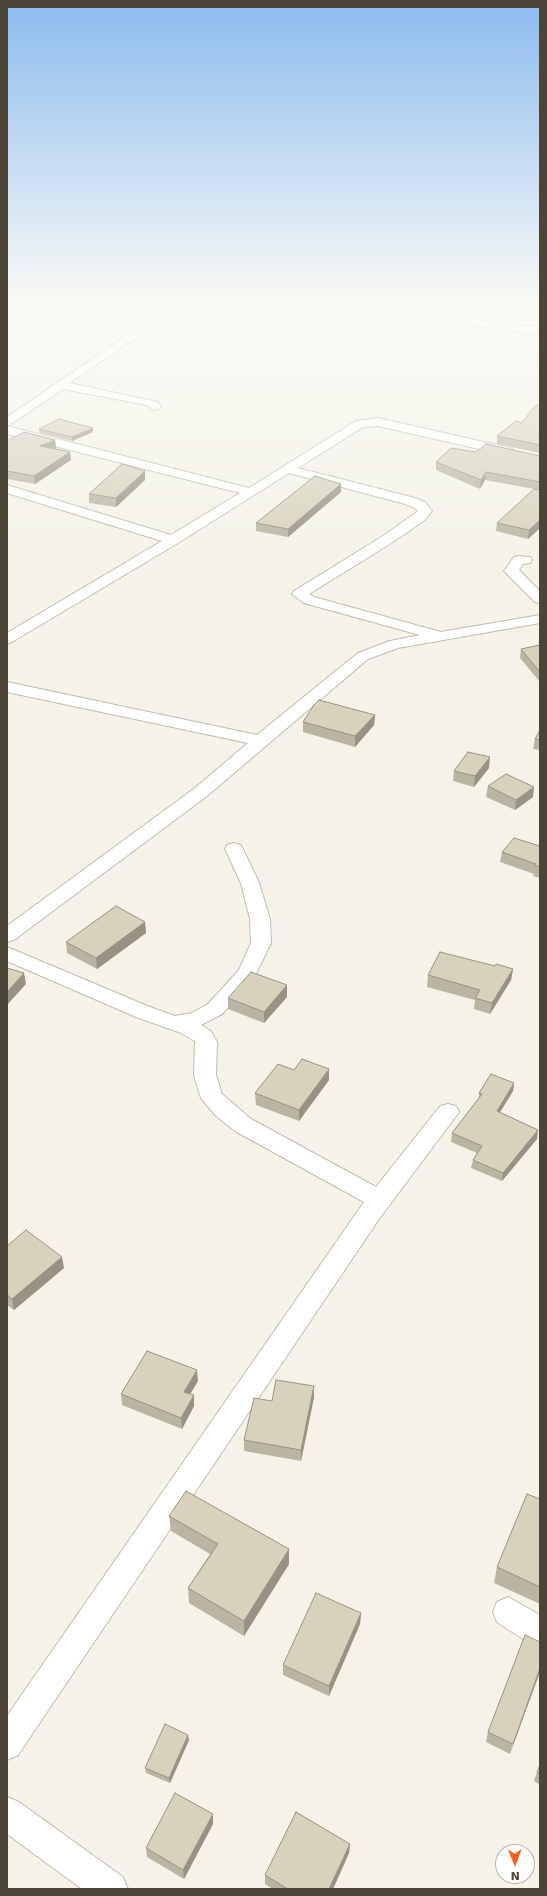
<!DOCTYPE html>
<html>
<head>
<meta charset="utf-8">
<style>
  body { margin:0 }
  #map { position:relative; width:547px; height:1896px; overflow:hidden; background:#f5f3e8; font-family:"DejaVu Sans",sans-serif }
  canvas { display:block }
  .frame { position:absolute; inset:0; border:8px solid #4a4536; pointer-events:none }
  .north { position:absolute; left:495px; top:1844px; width:40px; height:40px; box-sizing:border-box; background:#fff; border:1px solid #b7b5af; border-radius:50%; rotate:179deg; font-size:11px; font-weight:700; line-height:16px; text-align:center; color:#4a4536 }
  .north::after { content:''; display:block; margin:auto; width:14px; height:18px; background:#ff5d16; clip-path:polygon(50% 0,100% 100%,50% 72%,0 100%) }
</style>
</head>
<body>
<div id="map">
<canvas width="547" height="1896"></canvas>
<div class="frame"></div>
<div class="north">N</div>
</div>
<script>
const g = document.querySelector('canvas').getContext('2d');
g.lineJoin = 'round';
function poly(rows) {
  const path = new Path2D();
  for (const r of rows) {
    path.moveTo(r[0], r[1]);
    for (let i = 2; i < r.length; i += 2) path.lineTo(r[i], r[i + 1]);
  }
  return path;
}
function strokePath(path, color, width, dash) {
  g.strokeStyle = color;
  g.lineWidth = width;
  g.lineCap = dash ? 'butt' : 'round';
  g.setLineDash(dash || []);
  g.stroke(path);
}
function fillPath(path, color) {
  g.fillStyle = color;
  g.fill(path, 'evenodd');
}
const street = poly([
  [17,303,37,303,57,308,68,303,82,303,68,310,98,317,99,319,94,322,22,306,17,303],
  [103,303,124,303,162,312,176,303,189,303,151,327,70,383,158,402,161,407,159,409,155,410,151,409,149,406,142,404,63,389,11,424,7,426,7,417,155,316,108,306,103,303],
  [268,303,281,303,252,322,244,322,243,320,244,318,268,303],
  [365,303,388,303,496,323,520,326,540,326,540,332,520,332,496,329,370,306,365,303],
  [378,418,510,448,516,452,510,456,378,426,363,427,298,468,415,498,425,502,432,511,425,520,393,542,309,594,314,597,441,632,540,615,540,623,398,648,368,659,207,796,14,940,7,942,7,926,195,788,248,743,7,692,7,682,257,735,358,653,390,641,420,635,304,603,292,594,294,591,383,536,418,511,415,508,405,504,289,473,178,543,12,642,7,644,7,633,162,541,7,493,7,485,171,535,240,493,7,434,7,426,249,488,356,421,378,418],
  [519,556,530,557,532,560,530,563,523,564,519,570,540,591,540,603,535,602,504,571,514,557,519,556],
  [234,843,241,845,243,849,259,883,270,919,271,943,254,978,222,1014,201,1025,211,1031,217,1042,216,1075,222,1094,251,1119,376,1187,440,1106,448,1104,456,1106,459,1112,379,1219,18,1755,7,1760,7,1716,364,1202,235,1131,216,1116,201,1098,194,1075,195,1041,181,1033,136,1017,7,961,7,947,150,1007,175,1016,192,1013,208,1004,239,970,251,943,250,919,241,883,225,849,227,845,234,843],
  [508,1597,540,1615,540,1647,529,1643,497,1622,493,1612,497,1602,508,1597],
  [7,1797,19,1802,123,1877,128,1889,82,1889,7,1834,7,1797]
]);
const wall = poly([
  [493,303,540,303,540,304,523,304,525,306,524,310,492,308],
  [540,403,540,453,497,444,497,436,522,423],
  [39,429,93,432,72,441,40,433],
  [55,440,56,448,54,448,70,452,71,460,35,484,7,479,7,441],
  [476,452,540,456,540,528,528,539,496,531,497,523,534,489,485,480,480,489,436,470,436,462],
  [145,480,116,507,89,503,89,494],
  [341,484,341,492,288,537,256,531,256,523],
  [540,645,540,682,520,658,521,649],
  [375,715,374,725,355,747,303,732,303,722],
  [540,730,540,750,533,749,535,739],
  [489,768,474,787,453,781,454,771],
  [488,786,533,797,515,810,486,797],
  [540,846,540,878,533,876,534,874,500,862,502,852],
  [145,922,146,933,97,969,67,953,66,942],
  [513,969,511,980,490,1014,474,1009,475,1000,427,987,428,975],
  [287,985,287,997,264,1023,228,1009,228,998],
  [294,1070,329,1080,299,1121,256,1105,255,1093],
  [514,1083,513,1091,500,1112,537,1139,502,1181,471,1168,473,1160,477,1153,451,1142,452,1133,479,1098,479,1093],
  [7,1246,64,1268,14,1310,7,1305],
  [198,1381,190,1394,194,1395,194,1406,182,1429,122,1405,121,1394],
  [314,1397,301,1461,244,1451,244,1440,272,1401],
  [540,1499,540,1604,494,1583,497,1567],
  [169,1516,289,1564,244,1636,189,1603,188,1588,210,1554,171,1531],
  [361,1613,360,1624,329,1696,283,1675,283,1665],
  [540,1642,510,1754,486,1742,488,1732],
  [189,1740,170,1783,146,1773,145,1768],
  [540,1765,540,1785,534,1781,537,1772],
  [213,1824,184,1879,147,1857,146,1848],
  [350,1844,349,1853,333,1889,273,1889,265,1884,265,1875]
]);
const shadedWall = poly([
  [93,428,93,432,72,441,72,437],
  [55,440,56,448,41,454,40,446],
  [70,452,71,460,35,484,34,476],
  [145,471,145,480,116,507,116,498],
  [486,472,485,480,480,489,481,480],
  [341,484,341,492,288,537,288,529],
  [540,520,540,528,528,539,529,530],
  [375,715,374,725,355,747,355,736],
  [490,757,489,768,474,787,475,776],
  [534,787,533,797,515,810,516,800],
  [145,922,146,933,97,969,96,958],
  [513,969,511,980,490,1014,492,1003],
  [24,973,26,984,7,1005,7,992],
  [287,985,287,997,264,1023,264,1012],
  [329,1069,329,1080,299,1121,299,1110],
  [514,1083,513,1091,496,1119,497,1111],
  [538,1130,537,1139,502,1181,503,1173],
  [62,1257,64,1268,14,1310,12,1299],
  [197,1370,198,1381,185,1403,184,1392],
  [314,1386,314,1397,301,1461,301,1450],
  [194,1395,194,1406,182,1429,181,1418],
  [289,1549,289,1564,244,1636,244,1621],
  [361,1613,360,1624,329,1696,329,1686],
  [540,1668,540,1672,510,1754,513,1744],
  [188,1735,189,1740,170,1783,169,1778],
  [213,1814,213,1824,184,1879,183,1870],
  [350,1844,349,1853,333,1889,329,1889]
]);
const building = poly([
  [493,303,523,303,525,306,493,304,493,303],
  [540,403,540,433,538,435,540,436,540,445,497,436,516,421,522,423,533,408,540,403],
  [59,419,93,428,72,437,39,429,59,419],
  [24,432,55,440,40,446,70,452,34,476,7,471,7,441,24,432],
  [486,444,540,456,540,482,486,472,481,480,436,462,451,448,476,452,486,444],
  [122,464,145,471,116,498,89,494,122,464],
  [315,476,341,484,288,529,256,523,315,476],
  [534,489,540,490,540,520,529,530,497,523,534,489],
  [540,645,540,672,521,649,540,645],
  [319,700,375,715,355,736,303,722,314,705,319,700],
  [540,730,540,740,535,739,540,730],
  [468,752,490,757,475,776,454,771,468,752],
  [506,774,534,787,516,800,488,786,506,774],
  [514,838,540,846,540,867,535,865,536,864,502,852,514,838],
  [116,906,145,922,96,958,66,942,116,906],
  [440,952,495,966,496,964,513,969,492,1003,475,998,480,990,428,975,440,952],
  [7,968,24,973,7,992,7,968],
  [251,972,287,985,264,1012,228,998,251,972],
  [302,1059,329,1069,299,1110,255,1093,278,1064,294,1070,302,1059],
  [491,1074,514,1083,497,1111,538,1130,503,1173,473,1160,482,1146,452,1133,482,1094,479,1093,491,1074],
  [26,1230,62,1257,12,1299,7,1295,7,1246,26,1230],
  [147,1351,197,1370,184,1392,194,1395,181,1418,121,1394,147,1351],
  [276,1380,314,1386,301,1450,244,1440,254,1398,272,1401,276,1380],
  [186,1491,289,1549,244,1621,188,1588,218,1544,169,1516,186,1491],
  [527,1494,540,1499,540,1587,497,1567,527,1494],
  [316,1593,361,1613,329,1686,283,1665,316,1593],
  [525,1635,540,1642,540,1668,513,1744,488,1732,525,1635],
  [165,1724,188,1735,169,1778,145,1768,165,1724],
  [540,1765,540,1773,537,1772,540,1765],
  [175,1793,213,1814,183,1870,146,1848,175,1793],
  [296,1812,350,1844,329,1889,288,1889,265,1875,296,1812]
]);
strokePath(street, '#c2bdaa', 2);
fillPath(street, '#fff');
fillPath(wall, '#bab5a3');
fillPath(shadedWall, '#979384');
fillPath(building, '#d8d2bd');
strokePath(building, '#979384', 1);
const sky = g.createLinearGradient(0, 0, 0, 569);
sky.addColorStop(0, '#8bbbee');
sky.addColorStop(0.53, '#fafaf5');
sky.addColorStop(1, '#fafaf500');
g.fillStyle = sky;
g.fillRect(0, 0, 547, 569);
</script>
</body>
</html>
